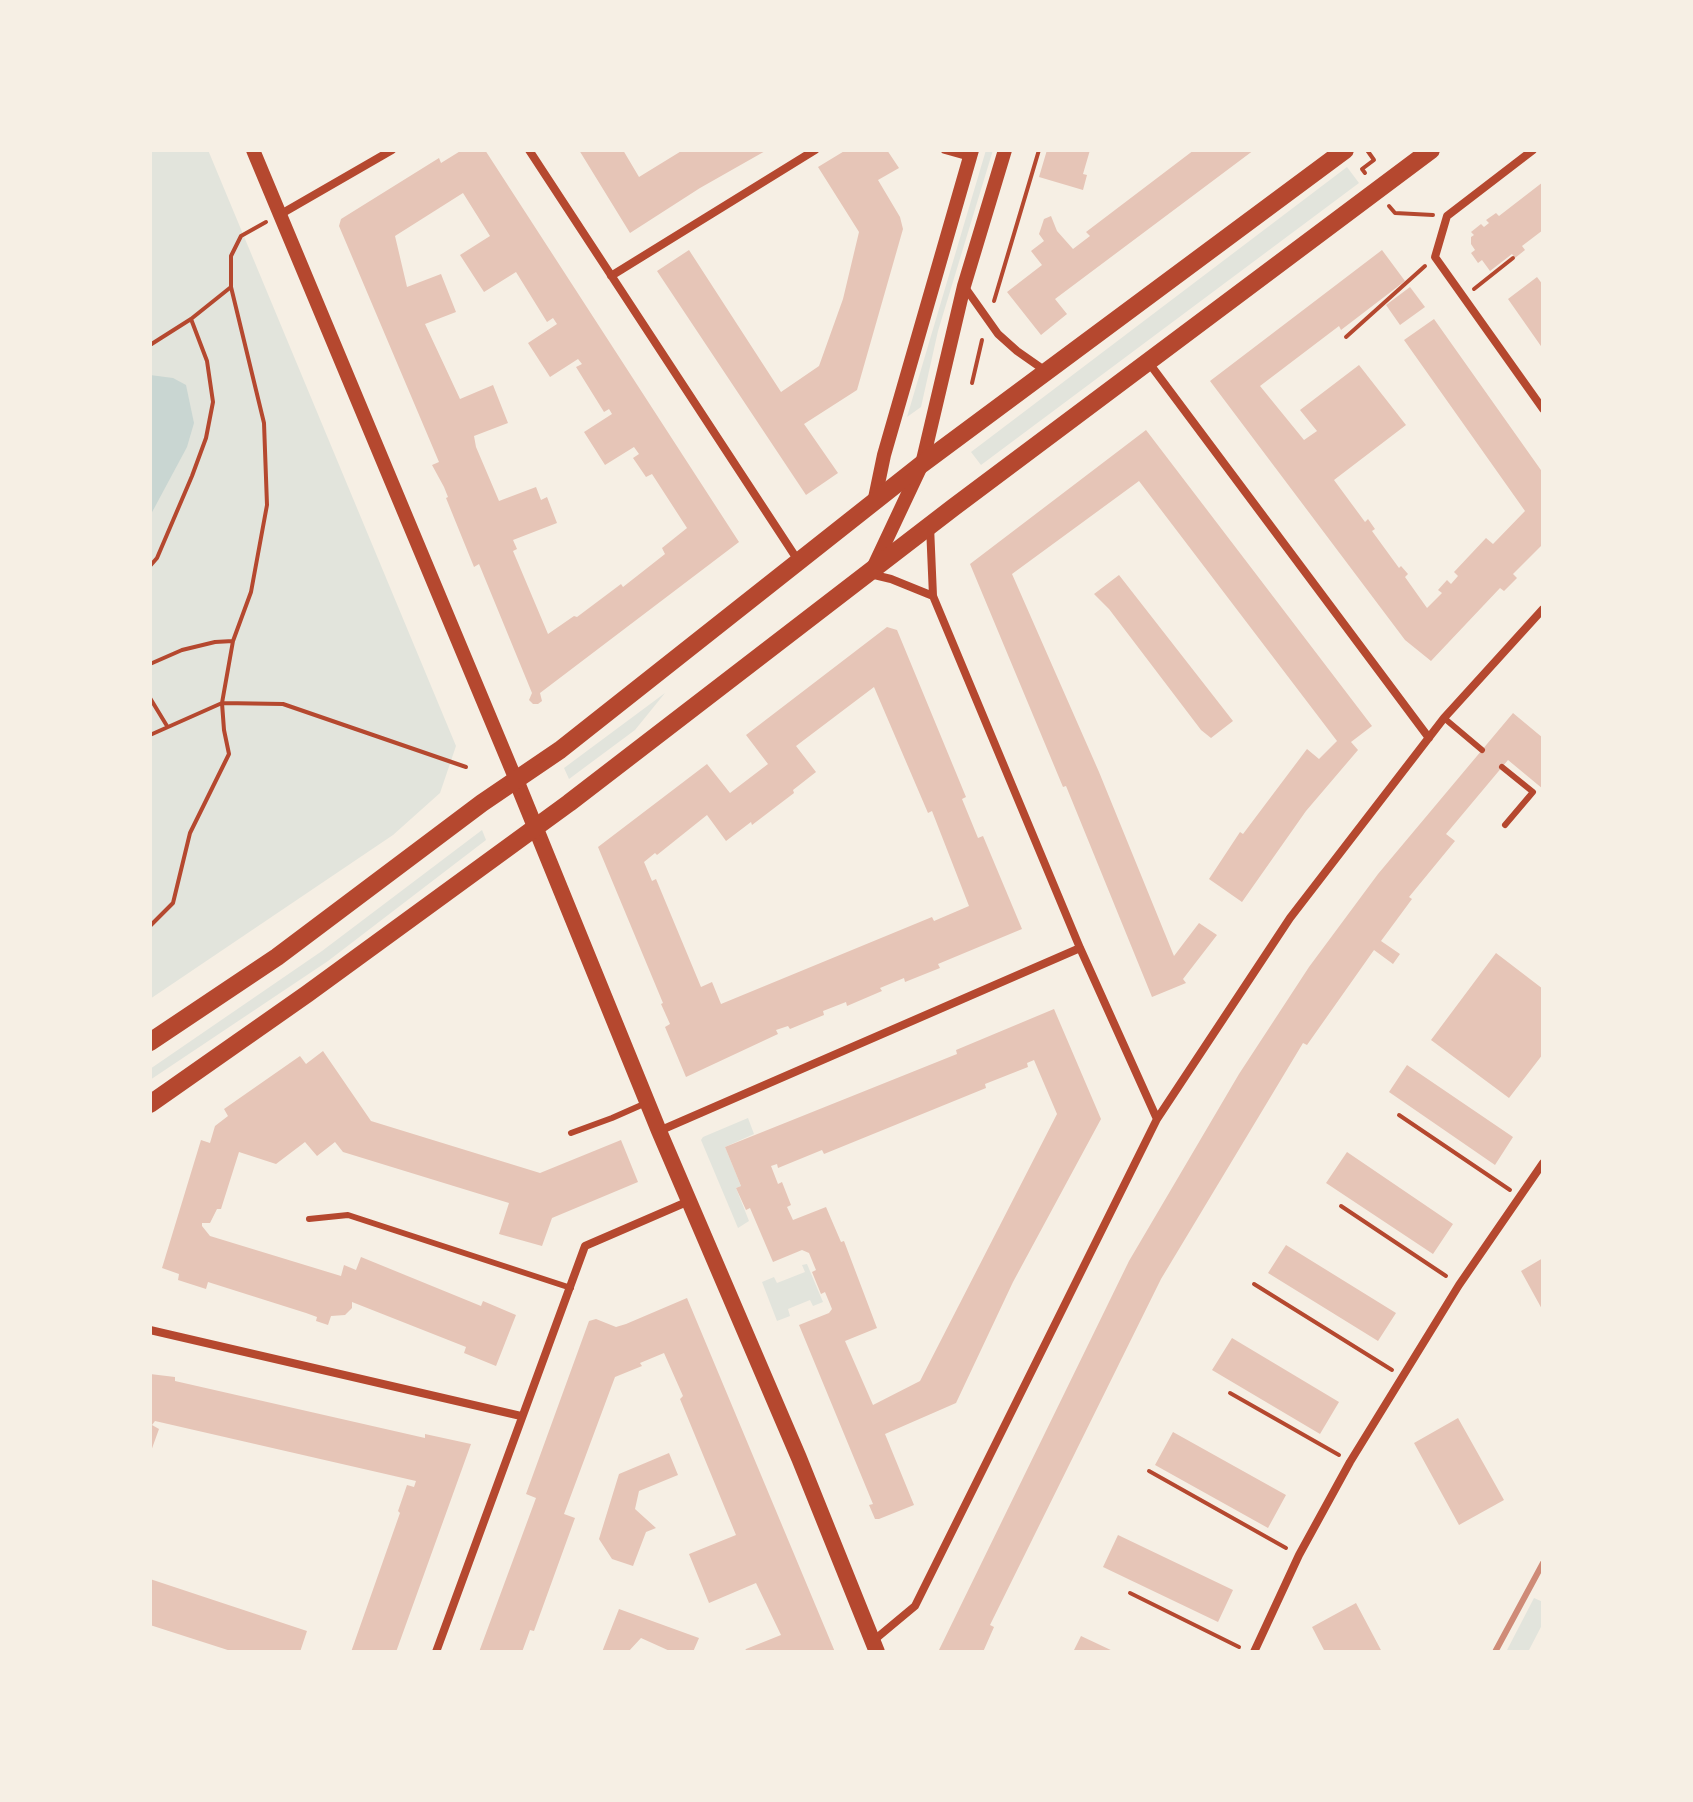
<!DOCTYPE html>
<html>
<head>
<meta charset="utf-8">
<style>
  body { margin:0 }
  #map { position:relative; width:1693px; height:1802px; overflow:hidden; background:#f6efe4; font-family:Commissioner,sans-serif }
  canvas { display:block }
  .frame { position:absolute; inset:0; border:152px solid #f6efe4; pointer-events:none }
</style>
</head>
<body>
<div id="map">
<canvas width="1693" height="1802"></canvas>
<div class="frame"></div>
</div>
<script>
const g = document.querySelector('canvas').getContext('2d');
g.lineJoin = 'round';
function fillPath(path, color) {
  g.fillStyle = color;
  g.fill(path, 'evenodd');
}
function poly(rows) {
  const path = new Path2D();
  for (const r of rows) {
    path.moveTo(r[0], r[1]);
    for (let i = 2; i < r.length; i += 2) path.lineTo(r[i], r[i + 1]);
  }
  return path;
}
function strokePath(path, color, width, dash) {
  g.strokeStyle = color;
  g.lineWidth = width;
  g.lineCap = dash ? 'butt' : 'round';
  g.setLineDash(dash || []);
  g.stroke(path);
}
const green = poly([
  [150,150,208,150,456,746,440,793,393,835,150,999],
  [986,150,993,150,938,331,921,407,907,417],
  [1347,167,1359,183,981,465,971,452],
  [665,693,635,730,569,779,564,768],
  [482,830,486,840,328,961,150,1080,150,1069,322,951],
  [748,1118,754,1134,725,1147,741,1186,736,1188,749,1221,738,1228,701,1140,703,1137],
  [807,1264,823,1302,813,1306,810,1300,788,1309,790,1316,777,1321,762,1282,774,1277,777,1283,805,1272,802,1265],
  [1534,1598,1543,1602,1543,1623,1528,1652,1506,1652]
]);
const water = poly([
  [150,375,173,378,186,385,194,423,187,447,150,516]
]);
const building = poly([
  [462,150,485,150,739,542,540,693,542,701,538,704,533,704,529,700,532,693,479,564,474,567,446,498,448,497,444,487,432,465,439,462,339,226,341,219,439,158,441,163],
  [463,193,490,236,460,255,484,292,516,272,547,322,553,318,557,324,528,343,550,377,578,359,582,364,576,367,604,412,609,409,612,414,584,432,605,465,634,447,639,454,633,458,646,477,652,474,687,528,662,548,665,554,623,587,621,584,577,617,574,616,548,634,513,551,517,549,513,540,557,523,547,497,541,500,536,487,499,501,476,447,474,436,508,423,493,385,460,399,425,324,456,312,441,274,407,287,395,236],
  [579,150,623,150,639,177,683,150,767,150,700,188,630,233],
  [846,150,887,150,899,168,878,180,900,217,903,229,857,390,804,424,838,473,806,495,657,271,689,250,781,392,819,366,843,299,859,232,818,167],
  [1047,150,1090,150,1083,174,1087,175,1083,190,1039,177],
  [1194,150,1254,150,1055,299,1067,314,1041,335,1007,292,1042,265,1031,251,1044,241,1039,234,1044,219,1051,216,1057,231,1073,249,1090,236,1086,232],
  [1543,182,1543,230,1522,246,1525,250,1515,258,1512,254,1490,271,1482,260,1478,263,1471,253,1475,250,1471,244,1471,237,1474,235,1471,232,1481,224,1484,227,1489,223,1486,220,1496,213,1499,216],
  [1382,250,1405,281,1341,330,1339,326,1260,386,1304,440,1317,431,1300,410,1359,365,1406,425,1334,480,1365,522,1368,519,1375,529,1372,531,1399,568,1401,566,1408,574,1405,577,1427,608,1442,593,1438,590,1447,580,1451,584,1458,576,1454,572,1486,538,1493,544,1525,511,1404,340,1434,319,1543,473,1543,544,1513,574,1517,578,1504,591,1500,588,1431,661,1405,640,1210,381],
  [1537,277,1543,285,1543,349,1508,299],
  [1410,287,1425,307,1400,325,1386,305],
  [1146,430,1372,726,1351,742,1358,750,1306,811,1242,902,1209,879,1240,832,1243,834,1307,749,1319,759,1337,741,1139,481,1012,574,1099,772,1174,956,1199,923,1217,935,1183,979,1186,983,1152,997,1075,808,1066,786,1063,787,970,564],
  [1119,575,1233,721,1211,738,1201,730,1109,609,1094,594],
  [887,627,897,630,966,797,962,799,978,838,983,836,1022,929,938,964,940,968,905,982,904,978,880,988,882,991,847,1006,846,1002,823,1011,824,1015,790,1029,788,1026,776,1030,778,1034,686,1077,665,1027,670,1024,661,1004,663,1003,598,847,707,764,730,793,768,764,746,735],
  [874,687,928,813,932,811,969,906,934,921,932,917,721,1004,712,982,701,987,656,879,652,881,644,862,655,853,657,855,707,815,726,841,751,822,752,825,794,793,793,790,816,772,796,746],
  [1513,713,1543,738,1543,789,1508,760,1446,834,1455,841,1409,897,1412,899,1381,941,1400,954,1393,964,1374,950,1307,1045,1303,1043,1161,1279,990,1625,994,1627,983,1652,938,1652,1129,1261,1239,1074,1309,967,1378,874],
  [1496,953,1543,989,1543,1054,1509,1098,1431,1040],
  [1054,1009,1101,1119,1013,1282,956,1403,885,1434,914,1505,879,1519,875,1519,869,1505,873,1504,799,1325,829,1313,832,1309,825,1292,821,1294,812,1272,816,1270,809,1253,802,1250,773,1262,750,1208,746,1210,736,1188,741,1186,725,1147,957,1054,956,1050],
  [1034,1060,1057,1114,920,1381,873,1405,845,1341,877,1328,844,1241,841,1242,826,1207,793,1220,787,1207,791,1205,782,1182,778,1184,771,1166,777,1164,778,1168,822,1150,824,1154,986,1088,985,1084,1028,1067,1027,1063],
  [323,1051,371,1121,540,1173,621,1140,638,1182,552,1218,542,1246,499,1234,509,1203,343,1152,335,1142,317,1156,305,1142,276,1164,239,1152,221,1209,217,1209,210,1223,202,1223,202,1226,210,1236,341,1276,344,1265,356,1270,361,1257,481,1306,483,1301,516,1315,496,1366,464,1353,466,1347,352,1302,352,1308,345,1315,331,1316,328,1325,316,1321,317,1317,306,1313,208,1282,206,1289,178,1280,179,1274,162,1268,201,1140,210,1143,215,1126,228,1116,224,1109,300,1056,306,1064],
  [1407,1065,1513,1137,1495,1165,1389,1092],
  [1347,1152,1453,1224,1433,1254,1326,1183],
  [1286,1245,1396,1313,1378,1341,1268,1273],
  [1543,1258,1543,1311,1521,1271],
  [687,1298,835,1652,744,1652,746,1649,781,1635,756,1583,709,1603,689,1554,736,1535,680,1399,683,1396,664,1353,640,1363,642,1366,615,1377,564,1514,575,1518,534,1631,530,1630,522,1652,479,1652,536,1498,526,1494,589,1321,596,1319,616,1327,626,1324],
  [1232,1338,1339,1402,1320,1434,1212,1370],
  [150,1374,175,1377,175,1381,425,1438,425,1434,471,1444,396,1652,351,1652,400,1513,398,1511,407,1485,414,1487,416,1481,155,1421,152,1425,159,1429,150,1454],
  [1458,1418,1504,1500,1459,1525,1414,1443],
  [1173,1432,1286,1495,1268,1528,1155,1465],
  [669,1453,678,1475,639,1491,635,1509,656,1528,646,1532,633,1566,612,1559,599,1539,619,1474],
  [1118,1535,1233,1590,1218,1622,1103,1567],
  [150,1579,307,1631,300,1652,234,1652,150,1625],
  [1356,1603,1382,1652,1325,1652,1312,1627],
  [619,1609,699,1638,693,1652,672,1652,641,1638,628,1652,602,1652],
  [1081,1636,1115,1652,1073,1652]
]);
const path = poly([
  [1365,173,1362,169,1374,160,1367,150],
  [1389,206,1395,213,1433,215],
  [231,287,264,423,267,505,251,592,233,641,222,703,283,704,466,767],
  [1474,289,1513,258],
  [994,301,1039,150],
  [1346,337,1425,266],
  [150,345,191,319,231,287,231,256,241,236,266,222],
  [972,383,982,340],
  [150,566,157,558,192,476,206,438,213,402,207,361,191,319],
  [150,664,182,650,215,642,233,641],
  [150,698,167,726],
  [150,735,222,703,224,730,229,754,190,833,173,903,150,926],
  [1399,1115,1510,1190],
  [1341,1206,1446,1276],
  [1254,1284,1392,1370],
  [1230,1393,1339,1455],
  [1149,1471,1286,1548],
  [1130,1593,1239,1647]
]);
const service = poly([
  [1444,718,1482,750],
  [1502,767,1533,792,1505,825],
  [571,1133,612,1118,646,1103],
  [309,1219,348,1215,571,1288]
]);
const minor = poly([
  [529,150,799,562],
  [945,150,970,157],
  [1533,150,1447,216,1435,257,1543,409],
  [281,214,392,150],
  [611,276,815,150],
  [964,286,998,334,1017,351,1047,372],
  [1149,363,1429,738],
  [930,526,933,596,1080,948,1157,1119],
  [870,574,891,579,933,596],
  [659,1131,1080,948],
  [150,1330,521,1416],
  [873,1641,915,1606,1157,1119,1290,918,1444,718,1543,609],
  [436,1652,585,1246,689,1201],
  [1254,1652,1299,1555,1350,1462,1459,1285,1543,1163]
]);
const tertiary = poly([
  [253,150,516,780],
  [874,503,884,455,972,150],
  [874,566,922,464,964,286,1005,150]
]);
const secondary = poly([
  [516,780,659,1131,799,1458,877,1652]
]);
const primary = poly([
  [150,1042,277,957,482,803,560,750,922,464,1345,150],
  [150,1104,307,994,569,803,954,507,1431,150]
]);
const rail = poly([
  [1495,1652,1543,1563]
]);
fillPath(green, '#e2e4dc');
fillPath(water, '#c9d6d2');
fillPath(building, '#e6c5b7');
strokePath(path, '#b5482f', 4);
strokePath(service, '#b5482f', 6);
strokePath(minor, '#b5482f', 8);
strokePath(tertiary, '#b5482f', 14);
strokePath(secondary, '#b5482f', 16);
strokePath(primary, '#b5482f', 18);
strokePath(rail, '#cf8b77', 6);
</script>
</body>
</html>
